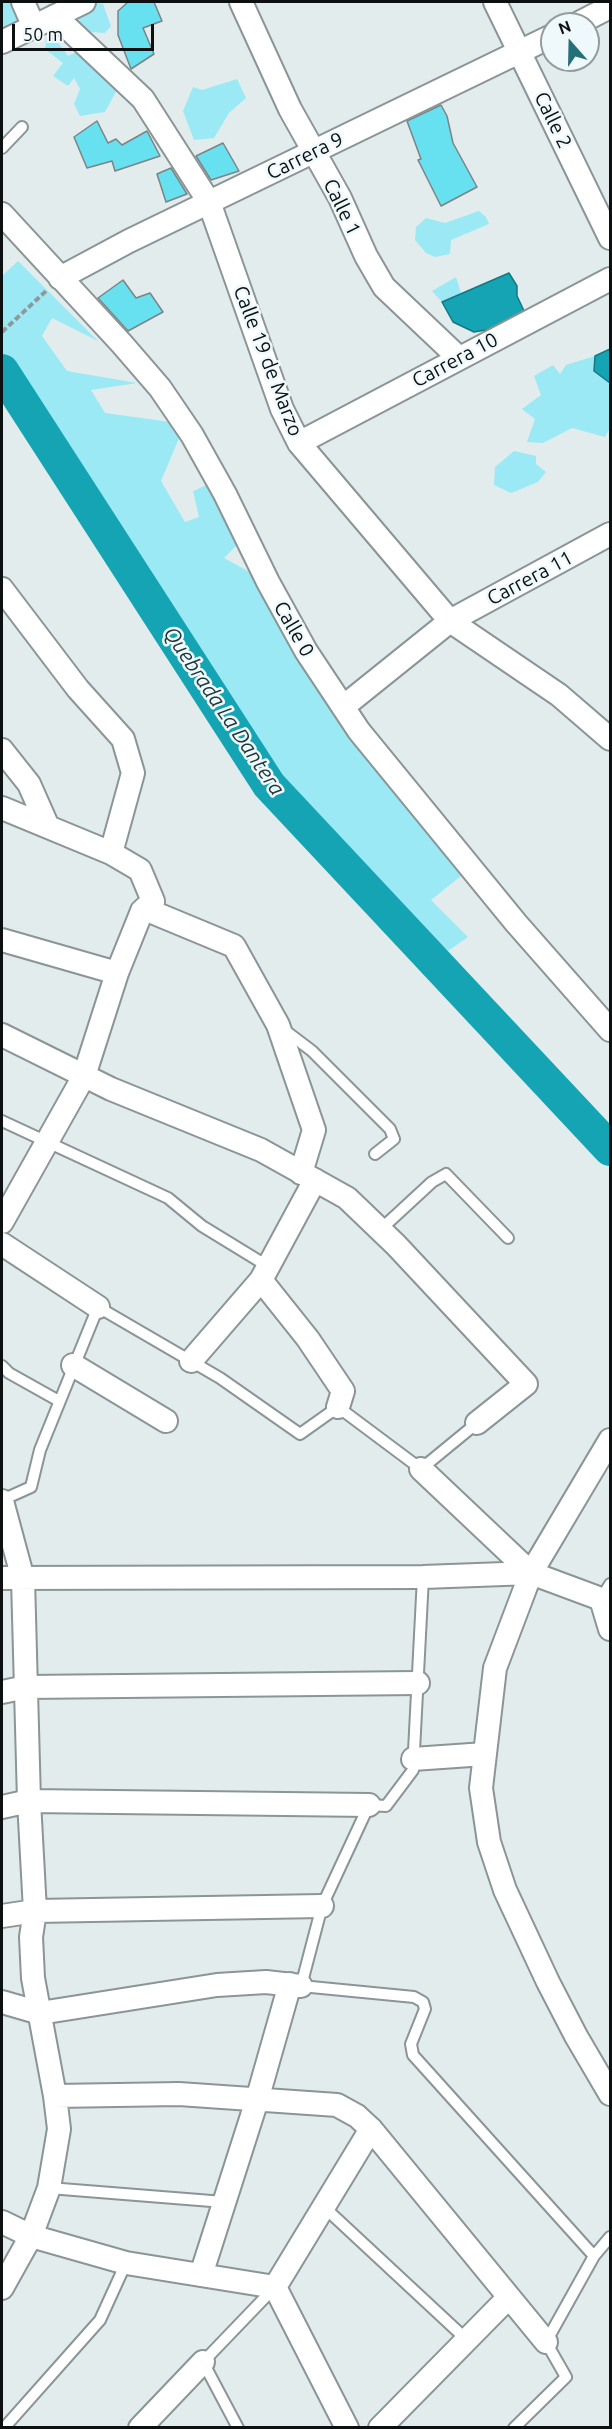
<!DOCTYPE html>
<html>
<head>
<meta charset="utf-8">
<style>
  body { margin:0 }
  #map { position:relative; width:612px; height:2429px; overflow:hidden; background:#e2eced; font-family:Ubuntu,sans-serif }
  canvas { display:block }
  .frame { position:absolute; inset:0; border:3px solid #0c1010; pointer-events:none }
  .north { position:absolute; left:540px; top:12px; width:60px; height:60px; box-sizing:border-box; background:#eff9fb; border:2px solid #949c9d; border-radius:50%; rotate:340deg; font-size:16px; font-weight:700; line-height:24px; text-align:center; color:#0c1010 }
  .north::after { content:''; display:block; margin:auto; width:21px; height:27px; background:#256f78; clip-path:polygon(50% 0,100% 100%,50% 72%,0 100%) }
  .scale { position:absolute; left:12px; top:24px; width:142px; height:27px; box-sizing:border-box; border:3px solid #0c1010; border-top:0; padding-left:8px; font-size:18px; line-height:21px; white-space:nowrap; color:#0c1010; -webkit-text-stroke:4px #eff9fb; paint-order:stroke }
</style>
</head>
<body>
<div id="map">
<canvas width="612" height="2429"></canvas>
<div class="frame"></div>
<div class="north">N</div>
<div class="scale">50 m</div>
</div>
<script>
const g = document.querySelector('canvas').getContext('2d');
g.lineJoin = 'round';
function fillPath(path, color) {
  g.fillStyle = color;
  g.fill(path, 'evenodd');
}
function poly(rows) {
  const path = new Path2D();
  for (const r of rows) {
    path.moveTo(r[0], r[1]);
    for (let i = 2; i < r.length; i += 2) path.lineTo(r[i], r[i + 1]);
  }
  return path;
}
function strokePath(path, color, width, dash) {
  g.strokeStyle = color;
  g.lineWidth = width;
  g.lineCap = dash ? 'butt' : 'round';
  g.setLineDash(dash || []);
  g.stroke(path);
}
function label(font, color, halo, rows, align = 'center') {
  g.font = font + ' Ubuntu,sans-serif';
  g.lineWidth = 5;
  g.setLineDash([]);
  g.textBaseline = 'middle';
  g.strokeStyle = halo;
  g.fillStyle = color;
  for (const [text, x, y, turn = 0] of rows) {
    g.save();
    g.translate(x, y);
    g.rotate((+turn || 0) * Math.PI / 180);
    g.textAlign = isNaN(turn) ? turn : align;
    if (halo) g.strokeText(text, 0, 0);
    g.fillText(text, 0, 0);
    g.restore();
  }
}
const green = poly([
  [2,2,19,2,28,24,5,32,2,26],
  [90,2,103,4,111,26,105,33,91,32,83,35,76,25,74,12],
  [54,37,68,56,87,47,120,84,105,112,80,116,74,104,80,89,74,78,68,86,53,76,63,63,45,49,47,38],
  [237,79,246,98,229,113,214,138,194,140,183,111,193,87,202,90],
  [479,211,486,217,489,224,451,240,450,254,435,257,426,253,415,240,416,227,426,218,445,223],
  [18,261,98,341,52,318,42,336,67,371,137,383,91,390,105,413,185,424,161,481,185,522,199,517,193,491,218,480,246,536,224,558,268,582,461,876,431,900,468,937,448,951,269,785,2,371,2,276],
  [456,277,461,293,442,302,432,291],
  [595,356,594,371,610,383,610,428,605,437,572,428,543,443,527,442,535,419,522,409,541,395,534,376,553,365,560,374,566,365],
  [514,451,536,456,536,464,546,472,538,482,511,493,494,485,495,467]
]);
const water = poly([
  [509,273,517,286,517,296,526,315,492,329,474,332,453,322,442,302,509,273],
  [610,349,610,383,594,371,595,356,610,349]
]);
const river = poly([
  [2,371,269,785,610,1149]
]);
const building = poly([
  [128,2,154,2,162,21,143,28,154,54,131,69,118,35,118,11,128,2],
  [441,105,447,116,453,143,477,187,441,206,418,160,421,159,407,121,441,105],
  [97,121,108,143,116,139,122,145,147,131,160,156,115,171,112,161,87,168,74,137,97,121],
  [223,143,239,171,211,180,196,156,223,143],
  [171,168,187,194,166,202,157,174,171,168],
  [123,280,136,298,150,293,163,312,128,331,98,298,123,280]
]);
const path = poly([
  [2,332,46,291]
]);
const lane = poly([
  [2,148,22,127],
  [283,1029,312,1051,390,1129,394,1139,375,1154],
  [2,1121,168,1198,202,1226,269,1267],
  [380,1230,432,1182,446,1174,508,1238],
  [2,1366,9,1373,59,1401],
  [2,1500,31,1487,40,1450,98,1307,220,1378,300,1434,338,1407,421,1469,477,1423],
  [423,1577,413,1770,386,1806,369,1805,322,1906,301,1986,414,1997,423,2002,425,2009,411,2044,413,2055,594,2256],
  [601,1599,610,1584],
  [49,2188,224,2202],
  [324,2207,467,2340],
  [4,2428,100,2320,126,2263],
  [238,2428,203,2362,275,2287],
  [514,2428,566,2377,546,2342,594,2256,610,2237]
]);
const street = poly([
  [23,2,34,27],
  [241,2,290,109,340,198,366,256,384,287,459,358],
  [495,2,610,238],
  [55,16,143,99,209,202,282,409,299,443,450,621,559,695,610,739],
  [577,24,610,7],
  [2,42,84,2],
  [2,214,122,344,160,388,192,435,225,494,268,582,306,651,359,731,516,923,610,1030],
  [60,278,129,241,552,36],
  [299,443,610,279],
  [2,589,78,689,123,739,133,773,111,853],
  [343,707,450,621,610,534],
  [2,750,29,784,48,827],
  [2,808,111,853,140,870,153,901,142,911],
  [2,940,117,973,142,911,152,912,234,946,278,1025,314,1130,301,1173],
  [2,1035,111,1089,261,1150,347,1198,396,1245,526,1384,477,1423],
  [2,1222,84,1076,117,973],
  [2,1244,98,1307],
  [261,1280,308,1339,343,1391,338,1407],
  [191,1361,261,1280,315,1180],
  [73,1365,166,1421],
  [421,1469,531,1573,601,1599,610,1629],
  [2,1501,23,1579,29,1801,35,1911,31,1937,33,1978,55,2096],
  [531,1573,610,1440],
  [2,1578,423,1577,531,1573,495,1668,481,1788,489,1842,505,1890,548,1982,576,2036,610,2094],
  [2,1692,26,1687,418,1683],
  [413,1759,485,1754],
  [2,1807,29,1801,369,1805],
  [2,1916,35,1911,322,1906],
  [2,2002,40,2013,217,1985,266,1982,301,1986],
  [2,2222,31,2236,2,2288],
  [201,2275,257,2100,290,1984],
  [275,2287,371,2129],
  [140,2428,203,2362],
  [347,2428,275,2287,126,2263,31,2236,49,2188,59,2129,55,2096,179,2094,337,2105,357,2116,371,2129,546,2342],
  [380,2428,509,2297]
]);
const streetNames = [
  ["Calle 2",553,120,64],
  ["Carrera 9",305,156,-26],
  ["Calle 1",342,207,64],
  ["Carrera 10",455,360,-28],
  ["Calle 19 de Marzo",268,361,69],
  ["Carrera 11",530,578,-28],
  ["Calle 0",294,629,60]
];
const waterNames = [
  ["Quebrada La Dantera",224,711,56]
];
fillPath(green, '#9ae9f4');
fillPath(water, '#14a4b3');
strokePath(water, '#127882', 1.5);
strokePath(river, '#14a4b3', 34);
fillPath(building, '#67e0f0');
strokePath(building, '#7b8485', 1.5);
strokePath(lane, '#8b9596', 14);
strokePath(street, '#8b9596', 26);
strokePath(path, '#919899', 4, [6, 3]);
strokePath(lane, '#fff', 10);
strokePath(street, '#fff', 22);
label('20px', '#0c1010', '#eff9fb', streetNames);
label('italic 21px', '#1f3437', '#eff9fb', waterNames);
</script>
</body>
</html>
